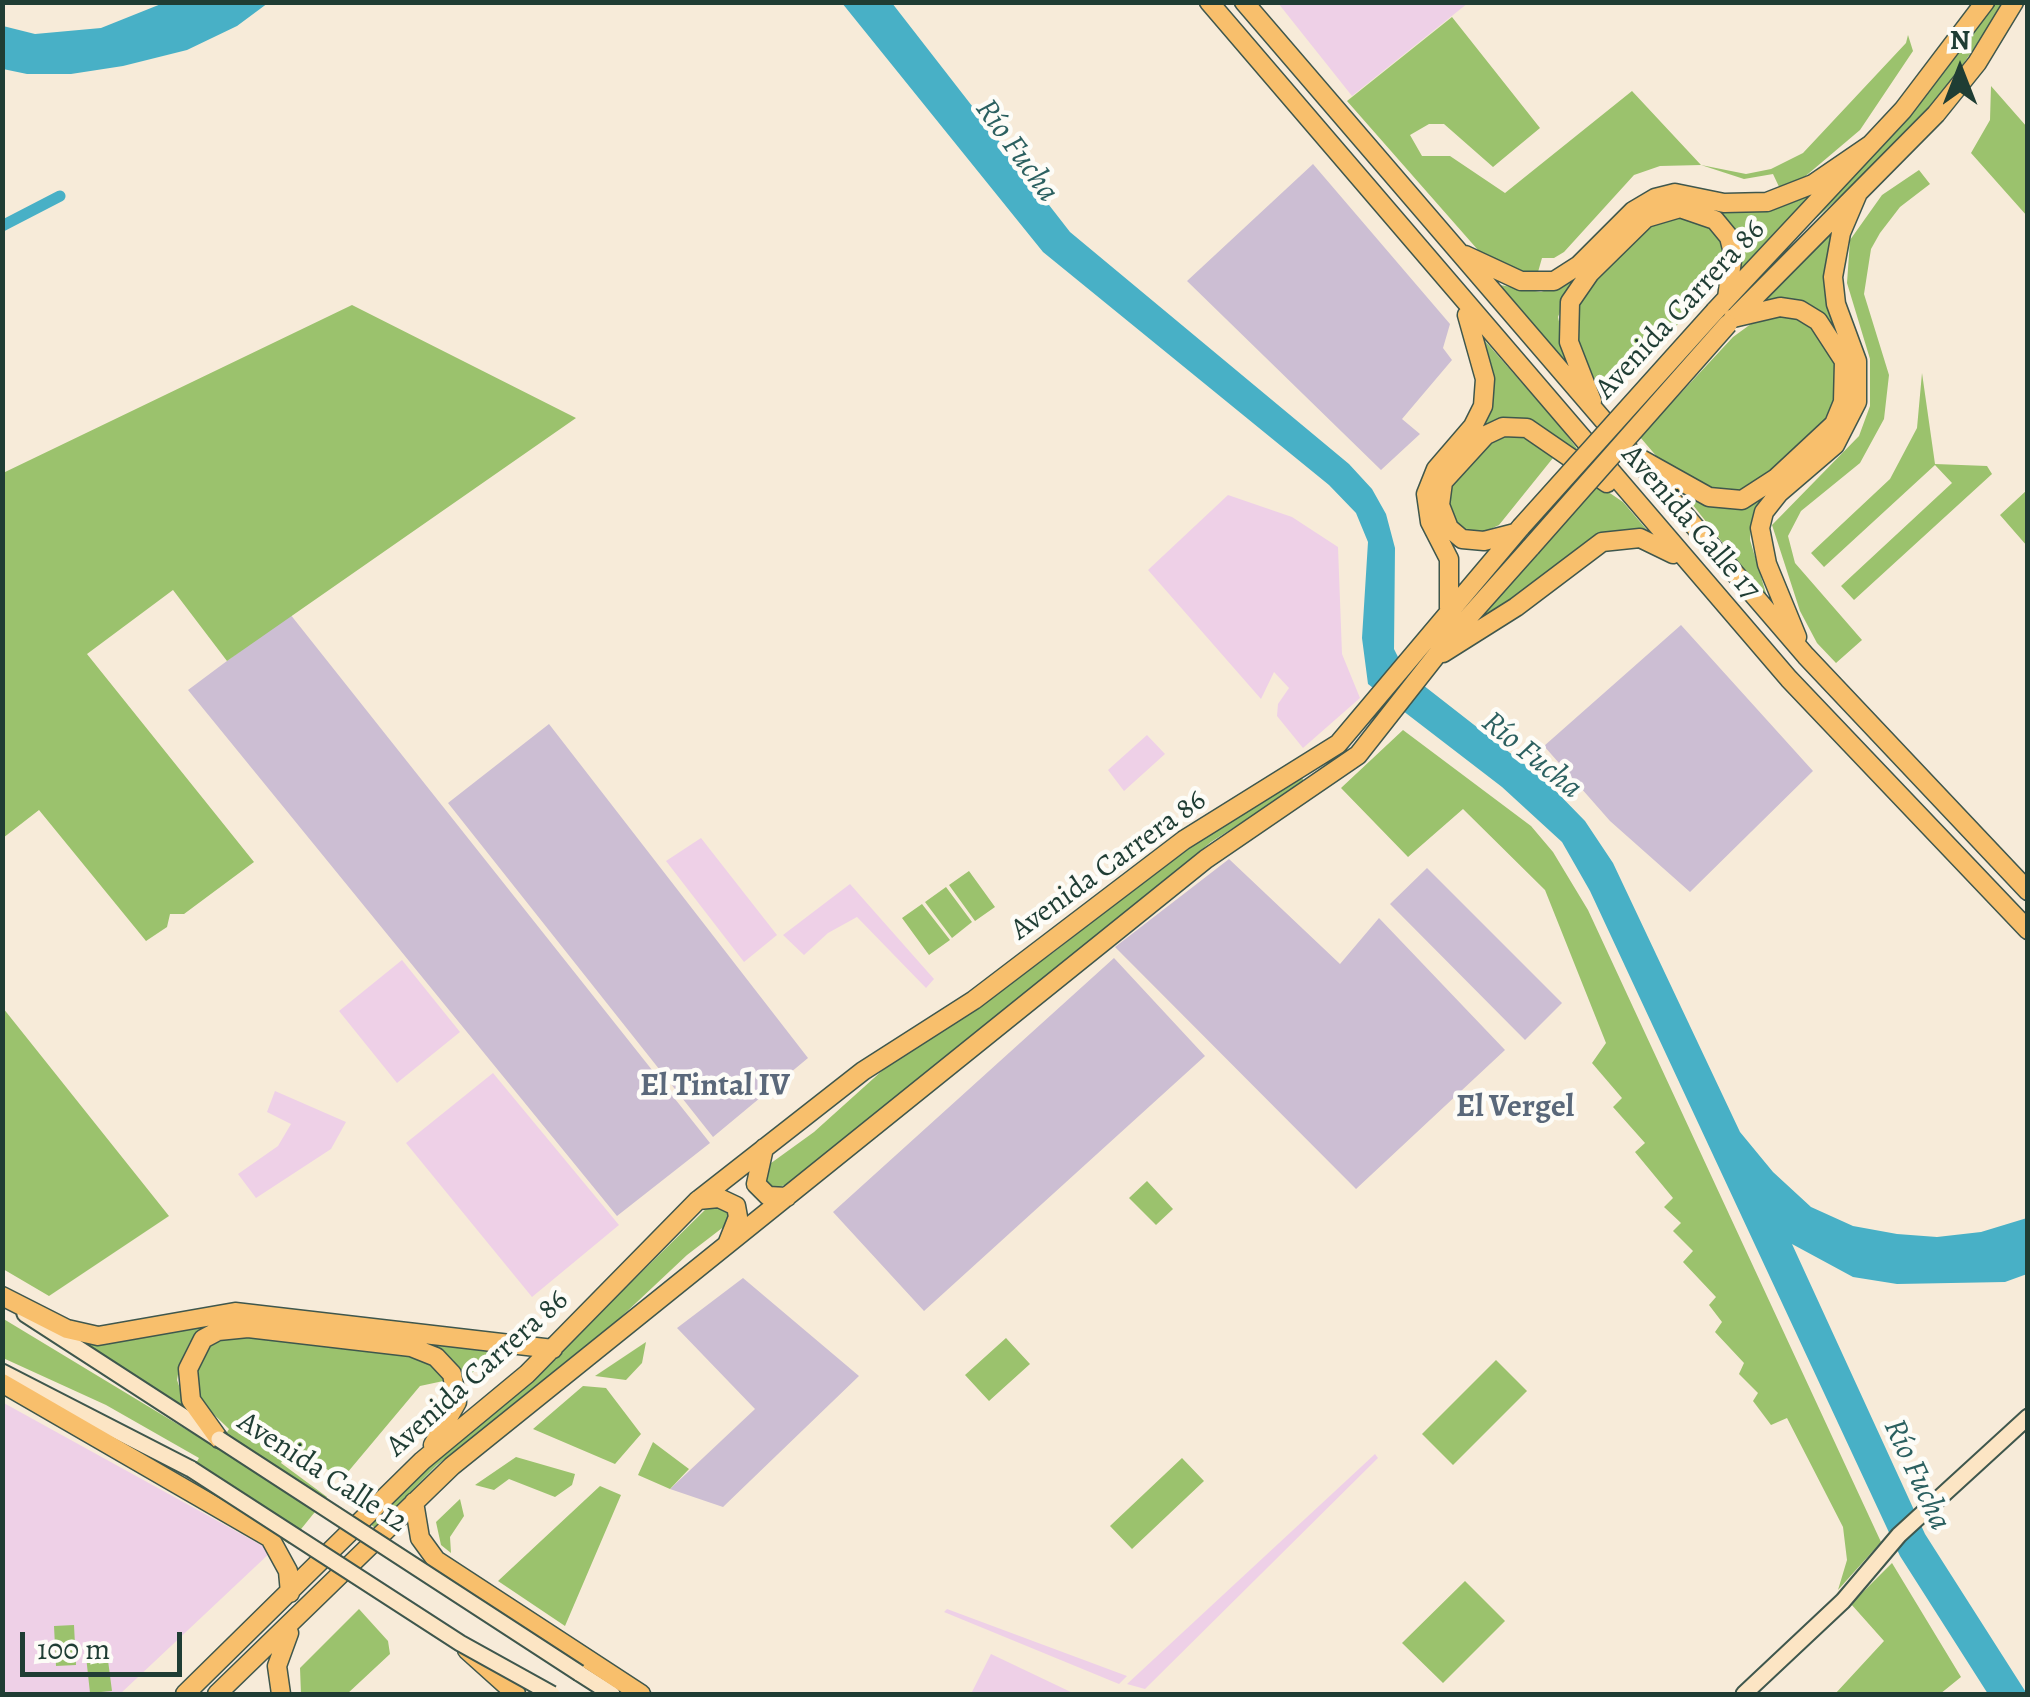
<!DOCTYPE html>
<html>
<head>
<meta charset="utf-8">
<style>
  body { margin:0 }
  #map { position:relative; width:2030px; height:1697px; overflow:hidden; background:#f7ebd9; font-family:Alegreya,serif }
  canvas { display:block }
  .frame { position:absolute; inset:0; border:5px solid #1f3d34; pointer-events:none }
  .north { position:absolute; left:1910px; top:20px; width:100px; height:100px; -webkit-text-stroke:8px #fdfcf7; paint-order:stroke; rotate:0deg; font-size:28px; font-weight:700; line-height:40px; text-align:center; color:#1f3d34 }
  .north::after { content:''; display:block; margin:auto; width:35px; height:45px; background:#1f3d34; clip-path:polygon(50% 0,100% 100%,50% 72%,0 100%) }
  .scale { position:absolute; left:20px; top:1632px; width:162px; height:45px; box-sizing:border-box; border:5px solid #1f3d34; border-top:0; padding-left:12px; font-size:30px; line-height:35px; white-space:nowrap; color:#1f3d34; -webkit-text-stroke:8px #fdfcf7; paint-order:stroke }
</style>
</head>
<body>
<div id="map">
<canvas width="2030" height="1697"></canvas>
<div class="frame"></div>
<div class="north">N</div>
<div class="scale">100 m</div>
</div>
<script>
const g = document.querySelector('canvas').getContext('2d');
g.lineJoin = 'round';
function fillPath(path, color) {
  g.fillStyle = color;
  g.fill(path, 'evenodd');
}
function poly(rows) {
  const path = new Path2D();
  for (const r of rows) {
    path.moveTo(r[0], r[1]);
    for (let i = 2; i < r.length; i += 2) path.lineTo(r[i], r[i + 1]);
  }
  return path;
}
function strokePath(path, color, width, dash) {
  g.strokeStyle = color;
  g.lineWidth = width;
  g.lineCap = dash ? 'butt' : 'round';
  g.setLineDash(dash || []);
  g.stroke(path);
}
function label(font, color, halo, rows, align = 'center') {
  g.font = font + ' Alegreya,serif';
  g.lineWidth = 9;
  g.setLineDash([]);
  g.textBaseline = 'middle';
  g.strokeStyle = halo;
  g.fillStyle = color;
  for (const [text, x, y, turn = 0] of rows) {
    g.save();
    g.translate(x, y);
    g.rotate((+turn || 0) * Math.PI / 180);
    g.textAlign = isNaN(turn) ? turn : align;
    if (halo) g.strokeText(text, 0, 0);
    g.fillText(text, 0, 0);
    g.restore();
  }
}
const built = poly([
  [1278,3,1468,3,1352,96],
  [1228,495,1292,517,1338,547,1342,654,1360,698,1303,748,1277,716,1278,704,1289,688,1274,672,1261,699,1148,570],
  [1147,735,1165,754,1124,791,1108,770],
  [701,838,777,935,744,962,666,861],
  [850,884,934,979,926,988,857,917,828,933,804,955,783,935],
  [402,960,460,1032,397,1083,339,1011],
  [493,1073,619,1225,532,1297,406,1143],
  [275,1091,346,1122,331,1149,256,1198,238,1174,278,1146,291,1124,267,1112],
  [2,1402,272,1551,120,1694,3,1694],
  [1375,1454,1378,1458,1145,1689,1127,1684],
  [947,1609,1127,1676,1119,1684,944,1612],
  [991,1654,1075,1694,971,1694]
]);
const industrial = poly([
  [1313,164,1450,324,1443,348,1452,360,1402,419,1420,434,1381,470,1187,281],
  [290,614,710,1143,617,1216,188,690],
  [1681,625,1813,771,1690,892,1610,821,1544,746],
  [549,724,808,1058,713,1137,448,803],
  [1229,859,1340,964,1379,918,1505,1050,1356,1189,1115,947],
  [1427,868,1562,1003,1525,1040,1390,904],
  [1114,958,1205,1056,924,1311,833,1212],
  [743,1278,859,1376,723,1507,670,1489,755,1409,677,1328]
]);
const green = poly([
  [1996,3,2005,3,1946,89,1909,134,1812,222,1906,119],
  [1452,17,1540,128,1493,167,1444,124,1429,124,1410,135,1422,156,1450,156,1505,193,1632,91,1701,165,1746,174,1771,169,1803,153,1906,43,1908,35,1913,51,1860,130,1795,185,1781,191,1773,174,1744,179,1701,165,1660,166,1634,175,1564,252,1554,258,1542,258,1536,279,1485,258,1347,101],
  [1991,86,2027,127,2027,216,1971,153,1990,120],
  [1919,170,1930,184,1900,207,1880,233,1871,249,1864,294,1889,375,1884,419,1860,463,1801,511,1788,536,1795,563,1862,640,1836,663,1817,643,1800,611,1772,525,1859,436,1870,406,1870,359,1847,283,1850,240,1882,195],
  [1813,194,1738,274,1726,219,1710,208,1786,202],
  [1686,214,1712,226,1720,237,1727,252,1721,280,1609,395,1594,380,1576,339,1578,308,1585,291,1639,230,1651,220],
  [1838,221,1839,334,1810,304,1787,299,1763,301],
  [1572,281,1558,317,1569,369,1500,285,1541,292],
  [352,305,576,418,227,661,173,590,87,654,254,862,184,914,170,914,167,927,146,941,39,810,3,838,3,473],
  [1774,315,1796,316,1818,330,1841,373,1834,413,1750,492,1705,488,1664,465,1640,437,1733,337,1755,321],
  [1478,333,1559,425,1585,459,1534,423,1474,434],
  [1922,373,1935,464,1987,466,1992,474,1854,600,1841,586,1952,483,1935,465,1824,567,1811,553,1890,479,1917,428],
  [1514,431,1557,453,1499,525,1482,533,1459,528,1450,518,1447,493,1453,479,1484,445],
  [1598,485,1623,502,1653,537,1605,532,1471,628],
  [1681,490,1715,507,1732,508,1769,493,1751,525,1750,540,1768,600],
  [2027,490,2027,546,2000,515],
  [1403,730,1531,826,1553,852,1588,910,1881,1542,1838,1590,1847,1560,1843,1527,1787,1418,1771,1425,1753,1401,1758,1393,1739,1374,1744,1363,1715,1332,1722,1322,1709,1305,1716,1297,1683,1262,1693,1251,1673,1231,1681,1223,1664,1207,1673,1198,1635,1152,1645,1143,1613,1107,1622,1098,1592,1063,1606,1043,1545,890,1463,809,1408,857,1341,788],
  [1302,777,1304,783,1211,842,790,1183,772,1190,763,1179,767,1166,814,1132,894,1060,1054,952,1202,836],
  [969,871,995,907,975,921,949,885],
  [946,887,972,922,952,938,925,902],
  [922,904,950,940,929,955,902,918],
  [3,1008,169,1216,49,1296,3,1269],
  [1147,1181,1173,1209,1156,1225,1129,1198],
  [710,1205,728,1208,730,1222,687,1255,587,1349,437,1465,375,1528,369,1523,398,1492,512,1399],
  [2,1318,217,1448,229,1429,202,1403,195,1379,196,1363,216,1340,234,1335,406,1352,429,1360,448,1380,420,1386,342,1479,291,1446,281,1463,327,1497,289,1544,188,1477,199,1458,106,1405,3,1358],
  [206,1320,495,1350,464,1381,453,1360,426,1344,212,1324,190,1342,180,1363,177,1380,187,1409,60,1332],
  [1006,1338,1030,1364,989,1401,965,1375],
  [646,1342,642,1363,626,1380,595,1376],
  [1496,1360,1527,1391,1453,1465,1422,1434],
  [583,1386,606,1388,641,1434,615,1464,533,1429],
  [653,1442,689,1469,670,1489,638,1475],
  [516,1457,575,1474,572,1485,555,1497,509,1479,494,1490,475,1485],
  [1182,1458,1204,1481,1132,1549,1110,1526],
  [600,1486,621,1495,565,1626,498,1581],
  [460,1499,464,1516,450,1537,451,1553,441,1545,436,1522],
  [1892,1563,1961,1677,1940,1694,1835,1694,1884,1641,1851,1604],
  [1465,1581,1505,1621,1443,1683,1402,1643],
  [359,1609,388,1641,390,1654,347,1694,301,1694,300,1668],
  [74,1625,76,1665,56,1666,54,1626],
  [106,1645,112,1691,90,1693,85,1647]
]);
const water = poly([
  [166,2,268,3,237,26,187,50,123,66,71,74,27,74,3,69,3,26,35,34,101,28],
  [842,3,892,3,1070,232,1349,464,1372,489,1386,514,1395,548,1394,649,1405,671,1546,781,1585,821,1613,863,1740,1132,1773,1172,1811,1207,1853,1226,1897,1234,1937,1237,1981,1232,2027,1218,2027,1274,2005,1282,1897,1284,1853,1277,1792,1244,1925,1534,2027,1694,1988,1694,1900,1556,1590,891,1562,842,1502,787,1368,684,1362,638,1368,542,1356,513,1329,485,1043,252]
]);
const canal = poly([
  [2,226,60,196]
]);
const secondary = poly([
  [25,1314,215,1437],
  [2,1372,191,1469],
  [579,1673,612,1694],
  [1744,1694,1843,1601,1899,1535,2028,1417]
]);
const primary = poly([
  [1209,2,1789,679,2028,930],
  [1244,2,1806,656,2028,891],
  [1465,255,1521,281,1554,281,1579,265,1633,211,1655,198,1675,193,1724,203,1767,202,1813,184,1870,145],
  [1715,311,1903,110,1985,2],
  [1737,315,1936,114,1977,63,2014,2],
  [1592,401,1569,342,1570,302,1590,273,1646,218,1680,208,1715,220,1729,237,1733,253,1727,298],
  [1641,459,1709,497,1742,500,1776,478,1834,424,1843,402,1844,361,1818,321,1800,310,1780,307,1733,318],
  [1515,533,1484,541,1462,539,1449,528,1440,505,1443,482,1486,435,1503,427,1527,428,1607,483],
  [1449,608,1449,559,1430,522,1426,494,1436,469,1473,426,1483,406,1485,379,1467,315],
  [1797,637,1767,564,1760,528,1764,512,1779,493,1835,445,1857,402,1857,361,1836,304,1833,277,1841,233,1858,193],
  [1443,653,1516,607,1602,542,1640,538,1673,554],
  [764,1148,756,1184,768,1196,787,1197],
  [698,1200,719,1198,736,1206,738,1217,728,1242],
  [2,1296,67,1329,98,1336,235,1312,553,1349],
  [2,1383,270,1538,288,1571,290,1593],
  [219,1439,191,1400,188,1369,203,1339,218,1331,248,1328,411,1347,436,1357,452,1374,457,1402,433,1445],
  [414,1502,420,1538,436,1560,641,1694],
  [467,1650,516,1694],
  [185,1694,422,1461,527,1374,697,1201,863,1071,974,1000,1184,840,1338,744,1521,527],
  [217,1694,452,1466,1206,859,1358,755,1450,638,1531,547],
  [281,1694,277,1666,289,1633]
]);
const secondaryBridge = poly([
  [219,1439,579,1673],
  [191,1469,460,1643,552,1694]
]);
const primaryBridge = poly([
  [1521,527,1715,311],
  [1531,547,1728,324]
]);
const streetNames = [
  ["Avenida Carrera 86",1681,310,-47],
  ["Avenida Calle 17",1690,523,49],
  ["Avenida Carrera 86",1109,866,-36],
  ["Avenida Carrera 86",478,1374,-42],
  ["Avenida Calle 12",322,1473,33]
];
const waterNames = [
  ["Río Fucha",1016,151,54],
  ["Río Fucha",1531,756,39],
  ["Río Fucha",1916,1475,65]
];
const neighbourhoodNames = [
  ["El Tintal IV",715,1087],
  ["El Vergel",1515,1108]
];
fillPath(built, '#eed0e7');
fillPath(industrial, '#ccbed3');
fillPath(green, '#9bc26d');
fillPath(water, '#48b0c6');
strokePath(canal, '#48b0c6', 11);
strokePath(secondary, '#3f574d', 19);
strokePath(primary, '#3f574d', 21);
strokePath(secondary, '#fce5c4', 15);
strokePath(primary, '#f8bf6c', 18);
strokePath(secondaryBridge, '#3f574d', 19, []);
strokePath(primaryBridge, '#3f574d', 21, []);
strokePath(secondaryBridge, '#fce5c4', 15);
strokePath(primaryBridge, '#f8bf6c', 18);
label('30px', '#1f3d34', '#fdfcf7', streetNames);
label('italic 32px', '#2b6060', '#fdfcf7', waterNames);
label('bold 32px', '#5a687a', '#fdfcf7', neighbourhoodNames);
</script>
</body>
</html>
